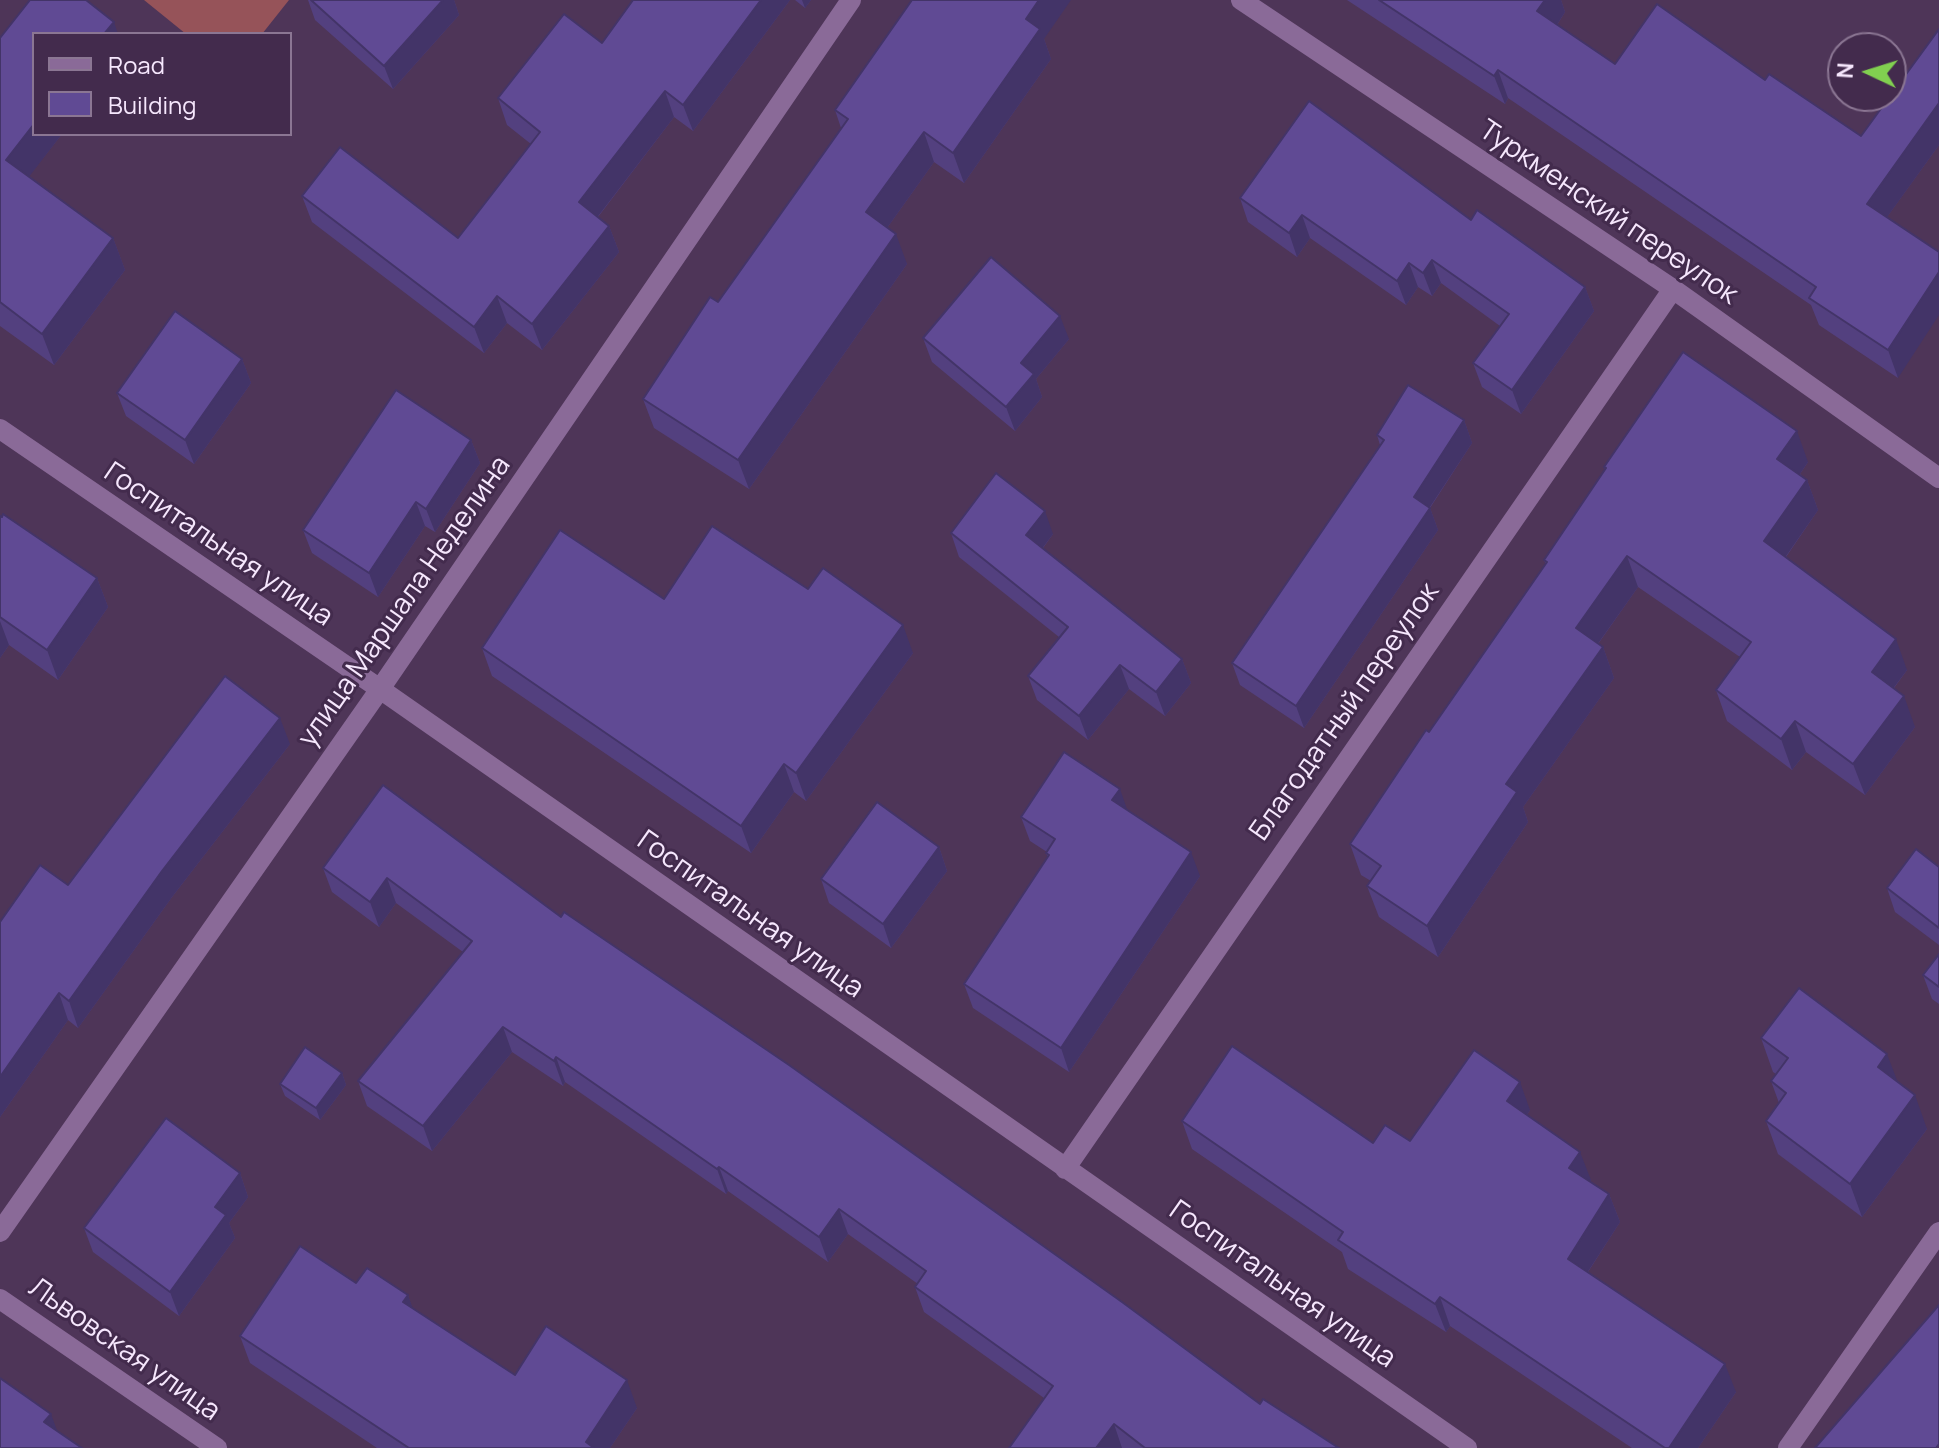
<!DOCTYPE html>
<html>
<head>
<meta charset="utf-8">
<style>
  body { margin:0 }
  #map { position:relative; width:1939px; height:1448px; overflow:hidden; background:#4e3558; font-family:Manrope,sans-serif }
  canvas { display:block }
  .legend { position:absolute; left:32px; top:32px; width:260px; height:104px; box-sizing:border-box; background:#432b4d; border:2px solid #8b7693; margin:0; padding:10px 14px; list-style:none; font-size:24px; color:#f6e7fd }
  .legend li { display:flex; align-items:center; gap:16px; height:40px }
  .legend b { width:40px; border:2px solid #8b7693 }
  .north { position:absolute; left:1827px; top:32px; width:80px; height:80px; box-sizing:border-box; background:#432b4d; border:2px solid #8b7693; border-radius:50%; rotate:274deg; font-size:22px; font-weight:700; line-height:32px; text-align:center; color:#f6e7fd }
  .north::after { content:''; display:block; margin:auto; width:28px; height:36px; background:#81d050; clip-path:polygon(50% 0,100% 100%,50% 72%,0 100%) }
</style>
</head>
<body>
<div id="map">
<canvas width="1939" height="1448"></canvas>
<ul class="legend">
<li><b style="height:10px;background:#8a6a98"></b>Road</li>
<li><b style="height:22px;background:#604a94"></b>Building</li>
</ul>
<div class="north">N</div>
</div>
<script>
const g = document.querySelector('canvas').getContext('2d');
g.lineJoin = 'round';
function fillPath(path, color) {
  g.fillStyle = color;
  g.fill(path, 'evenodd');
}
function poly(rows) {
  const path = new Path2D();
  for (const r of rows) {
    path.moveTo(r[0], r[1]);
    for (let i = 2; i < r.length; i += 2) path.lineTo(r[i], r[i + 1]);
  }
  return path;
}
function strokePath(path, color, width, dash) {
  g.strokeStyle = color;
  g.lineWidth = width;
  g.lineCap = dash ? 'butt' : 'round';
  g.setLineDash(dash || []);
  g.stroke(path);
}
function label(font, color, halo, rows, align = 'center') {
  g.font = font + ' Manrope,sans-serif';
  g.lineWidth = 6;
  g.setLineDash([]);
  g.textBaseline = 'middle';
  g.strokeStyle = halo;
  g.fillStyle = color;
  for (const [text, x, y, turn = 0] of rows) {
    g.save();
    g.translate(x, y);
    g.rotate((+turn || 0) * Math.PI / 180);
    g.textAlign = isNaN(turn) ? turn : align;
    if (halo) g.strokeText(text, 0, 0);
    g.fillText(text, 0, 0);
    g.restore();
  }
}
const green = poly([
  [144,0,289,0,262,34,186,34]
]);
const street = poly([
  [1241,0,1673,289,1939,478],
  [0,429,380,689,1467,1448],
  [1065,1169,1673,289],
  [0,1232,380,689,851,0],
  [0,1299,217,1448],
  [1788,1448,1939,1232]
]);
const wall = poly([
  [308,0,454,0,459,15,393,89,315,20],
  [790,0,693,131,674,117,598,217,609,226,619,252,542,350,507,323,484,353,312,222,302,196,458,238,531,144,507,125,498,98,602,43],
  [795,0,811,0,805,8],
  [1347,0,1561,0,1565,12,1557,25,1615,64,1765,80,1861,136,1939,29,1939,145,1887,217,1898,378,1819,325,1811,305,1508,98,1505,104],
  [0,38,62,134,29,176,113,238,125,270,54,365,0,326],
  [1044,39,1051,59,964,183,934,162,887,228,907,264,749,489,654,428,643,399,718,302,841,128,835,110],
  [1240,198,1471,220,1585,287,1594,311,1521,414,1482,387,1473,363,1500,326,1441,283,1432,296,1418,287,1406,305,1310,238,1297,257,1248,222],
  [923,338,1069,339,1036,379,1042,397,1015,431,932,362],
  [242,359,251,383,194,464,126,416,117,393],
  [1464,420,1472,443,1430,508,1438,530,1304,728,1240,685,1232,663,1380,445,1377,435],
  [471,440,480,463,435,532,425,526,378,597,312,553,303,530],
  [1808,462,1800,474,1807,480,1818,510,1786,557,1907,670,1894,688,1915,727,1865,795,1806,752,1792,770,1727,721,1716,690,1740,657,1638,587,1598,644,1603,647,1614,678,1523,807,1528,822,1438,957,1379,917,1367,886,1371,881,1361,875,1350,844,1546,565,1544,560,1605,470,1604,467],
  [0,516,97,578,108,607,58,680,9,645,0,658],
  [951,533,1053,534,1043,548,1182,659,1191,683,1165,716,1129,689,1088,740,1037,700,1028,676,1059,637,959,557],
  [808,589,913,653,806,801,794,792,751,853,492,676,482,648,664,599],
  [290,744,172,897,78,1028,68,1020,0,1117,0,922,68,885],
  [383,785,561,917,1260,1404,1339,1448,1009,1448,1044,1398,924,1312,915,1287,918,1284,848,1234,828,1262,728,1191,726,1194,565,1082,563,1086,512,1052,432,1151,367,1106,358,1081,463,952,396,903,379,927,332,892,323,868],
  [1127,810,1200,876,1069,1072,973,1008,964,984,1048,858,1046,853,1047,852,1030,841,1021,817],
  [939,847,947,871,891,948,829,903,821,879],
  [1939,867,1939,945,1895,912,1887,888],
  [1939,954,1939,1004,1932,999,1923,975],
  [1761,1038,1897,1082,1927,1129,1862,1217,1778,1154,1766,1121,1779,1103,1771,1081,1776,1074,1773,1072],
  [342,1073,346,1085,320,1120,285,1096,280,1084],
  [1530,1110,1527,1115,1591,1180,1590,1181,1609,1194,1620,1222,1588,1272,1736,1392,1698,1448,1632,1448,1450,1326,1446,1332,1348,1269,1342,1252,1192,1149,1182,1121,1373,1143,1410,1141],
  [240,1173,248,1197,229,1223,235,1238,179,1316,93,1252,84,1228],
  [356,1283,408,1295,412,1308,515,1375,637,1408,610,1448,377,1448,250,1363,240,1336]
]);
const shadedWall = poly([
  [443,0,454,0,459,15,393,89,384,66],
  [761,0,790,0,693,131,683,105],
  [802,0,811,0,805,8],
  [1039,0,1071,0,1044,39,1051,59,964,183,953,153,1026,19],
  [1545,0,1561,0,1565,12,1548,39,1537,11],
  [114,22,118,34,104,34],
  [1498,70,1508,98,1505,104,1494,76],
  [665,91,674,117,589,228,579,202],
  [1939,103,1939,145,1877,231,1867,204],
  [34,124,34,134,62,134,18,191,6,160],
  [924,132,934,162,877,242,866,212],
  [1302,215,1310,238,1297,257,1289,233],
  [609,226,619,252,542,350,532,324],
  [896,234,907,264,749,489,738,460],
  [113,238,125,270,54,365,42,334],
  [1432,260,1441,283,1432,296,1423,273],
  [1409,263,1418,287,1406,305,1397,281],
  [1939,272,1939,315,1898,378,1888,350],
  [1585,287,1594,311,1521,414,1512,390],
  [497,296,507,323,484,353,474,327],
  [1060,316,1069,339,1036,379,1042,397,1015,431,1006,407,1021,363],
  [242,359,251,383,194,464,185,440],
  [1464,420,1472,443,1428,510,1430,508,1438,530,1304,728,1296,706,1414,497],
  [1797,431,1808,462,1789,490,1777,459],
  [471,440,480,463,435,532,426,509],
  [1807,480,1818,510,1775,572,1764,541],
  [416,502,425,526,378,597,369,573],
  [1045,511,1053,534,1035,558,1026,535],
  [1627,556,1638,587,1587,659,1576,628],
  [97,578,108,607,58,680,47,650],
  [0,621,9,645,0,658],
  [903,625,913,653,806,801,796,773],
  [1896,639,1907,670,1883,702,1872,672],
  [1603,647,1614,678,1523,807,1528,822,1438,957,1427,926,1506,784],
  [1182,659,1191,683,1165,716,1156,692],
  [1120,665,1129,689,1088,740,1079,716],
  [1904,696,1915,727,1865,795,1853,764],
  [280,718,290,744,172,897,78,1028,69,1001,162,871],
  [1795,721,1806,752,1792,770,1781,739],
  [784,764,794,792,751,853,741,826],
  [1120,789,1128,812,1112,800],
  [939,847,947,871,891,948,883,924],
  [1191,852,1200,876,1069,1072,1061,1048],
  [387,878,396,903,379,927,370,902],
  [59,993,68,1020,0,1117,0,1077],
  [503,1027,512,1052,432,1151,423,1126],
  [1887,1054,1900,1088,1878,1067],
  [556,1057,565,1082,563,1086,554,1061],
  [342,1073,346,1085,320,1120,316,1108],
  [1520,1082,1530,1110,1518,1129,1507,1101],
  [1915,1095,1927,1129,1862,1217,1850,1184],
  [1580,1152,1591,1180,1580,1196,1569,1168],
  [719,1167,728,1191,726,1194,717,1169],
  [240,1173,248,1197,229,1223,235,1238,179,1316,170,1292,215,1207],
  [1609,1194,1620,1222,1578,1287,1568,1259],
  [839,1209,848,1234,828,1262,819,1237],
  [408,1295,418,1323,403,1302],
  [1440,1297,1450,1326,1446,1332,1435,1304],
  [1725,1364,1736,1392,1698,1448,1669,1448],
  [627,1380,637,1408,610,1448,588,1448,586,1442],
  [51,1414,62,1444,44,1422],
  [1114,1424,1122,1448,1096,1448]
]);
const building = poly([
  [30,0,86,0,114,22,104,34,34,34,34,124,6,160,113,238,42,334,0,302,0,38,30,0],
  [311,0,443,0,384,66,311,0],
  [633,0,761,0,683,105,665,91,579,202,609,226,532,324,497,296,474,327,302,196,340,147,458,238,540,132,498,98,564,14,602,43,633,0],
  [912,0,1039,0,1026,19,1040,29,953,153,924,132,866,212,896,234,738,460,643,399,710,297,718,302,848,119,835,110,912,0],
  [1379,0,1545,0,1537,11,1615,64,1657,4,1765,80,1769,74,1861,136,1939,29,1939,103,1867,204,1939,252,1939,272,1888,350,1809,298,1816,287,1498,70,1494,76,1379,0],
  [1309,101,1471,220,1477,210,1585,287,1512,390,1473,363,1509,314,1432,260,1423,273,1409,263,1397,281,1302,215,1289,233,1240,198,1309,101],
  [991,257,1060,316,1021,363,1034,374,1006,407,923,338,991,257],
  [175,311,242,359,185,440,117,393,175,311],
  [1683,352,1797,431,1777,459,1807,480,1764,541,1896,639,1872,672,1904,696,1853,764,1795,721,1781,739,1716,690,1751,642,1627,556,1576,628,1603,647,1506,784,1517,792,1427,926,1367,886,1381,866,1350,844,1426,730,1429,732,1547,562,1544,560,1606,468,1604,467,1683,352],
  [1408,385,1464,420,1414,497,1430,508,1296,706,1232,663,1384,440,1377,435,1408,385],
  [396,390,471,440,426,509,416,502,369,573,303,530,396,390],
  [996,473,1045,511,1026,535,1182,659,1156,692,1120,665,1079,716,1028,676,1068,627,951,533,996,473],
  [3,514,97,578,47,650,0,617,0,516,2,517,3,514],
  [712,526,808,589,823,568,903,625,796,773,784,764,741,826,482,648,560,530,664,599,712,526],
  [225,676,280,718,162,871,69,1001,59,993,0,1077,0,922,40,865,68,885,225,676],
  [1064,752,1120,789,1112,800,1191,852,1061,1048,964,984,1049,855,1046,853,1055,839,1021,817,1064,752],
  [383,785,561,917,564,912,789,1065,1122,1302,1260,1404,1263,1399,1339,1448,1145,1448,1114,1424,1096,1448,1009,1448,1053,1386,915,1287,926,1271,839,1209,819,1237,719,1167,717,1169,556,1057,554,1061,503,1027,423,1126,358,1081,472,941,387,878,370,902,323,868,383,785],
  [877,802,939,847,883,924,821,879,877,802],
  [1916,849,1939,867,1939,928,1887,888,1916,849],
  [1939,954,1939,987,1923,975,1939,954],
  [1799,988,1887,1054,1878,1067,1915,1095,1850,1184,1766,1121,1786,1093,1771,1081,1788,1058,1761,1038,1799,988],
  [1232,1046,1373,1143,1385,1125,1410,1141,1474,1050,1520,1082,1507,1101,1580,1152,1569,1168,1609,1194,1568,1259,1725,1364,1669,1448,1665,1448,1440,1297,1435,1304,1338,1240,1343,1232,1182,1121,1232,1046],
  [305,1047,342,1073,316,1108,280,1084,305,1047],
  [166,1118,240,1173,215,1207,226,1215,170,1292,84,1228,166,1118],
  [300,1246,356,1283,367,1268,408,1295,403,1302,515,1375,546,1326,627,1380,586,1442,594,1448,409,1448,240,1336,300,1246],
  [1939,1305,1939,1444,1936,1448,1815,1448,1939,1305],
  [0,1378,51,1414,44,1422,82,1448,0,1448,0,1378]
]);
const streetNames = [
  ["Туркменский переулок",1608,213,34],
  ["Госпитальная улица",218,545,34],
  ["улица Маршала Неделина",405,602,-55],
  ["Благодатный переулок",1345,712,-55],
  ["Госпитальная улица",750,915,35],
  ["Госпитальная улица",1282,1285,35],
  ["Львовская улица",124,1350,35]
];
fillPath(green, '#965359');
strokePath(street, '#8a6a98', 20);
fillPath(wall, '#53407f');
fillPath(shadedWall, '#433468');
fillPath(building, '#604a94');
strokePath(building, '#433468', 2);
label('28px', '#f6e7fd', '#432b4d', streetNames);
</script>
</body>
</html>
